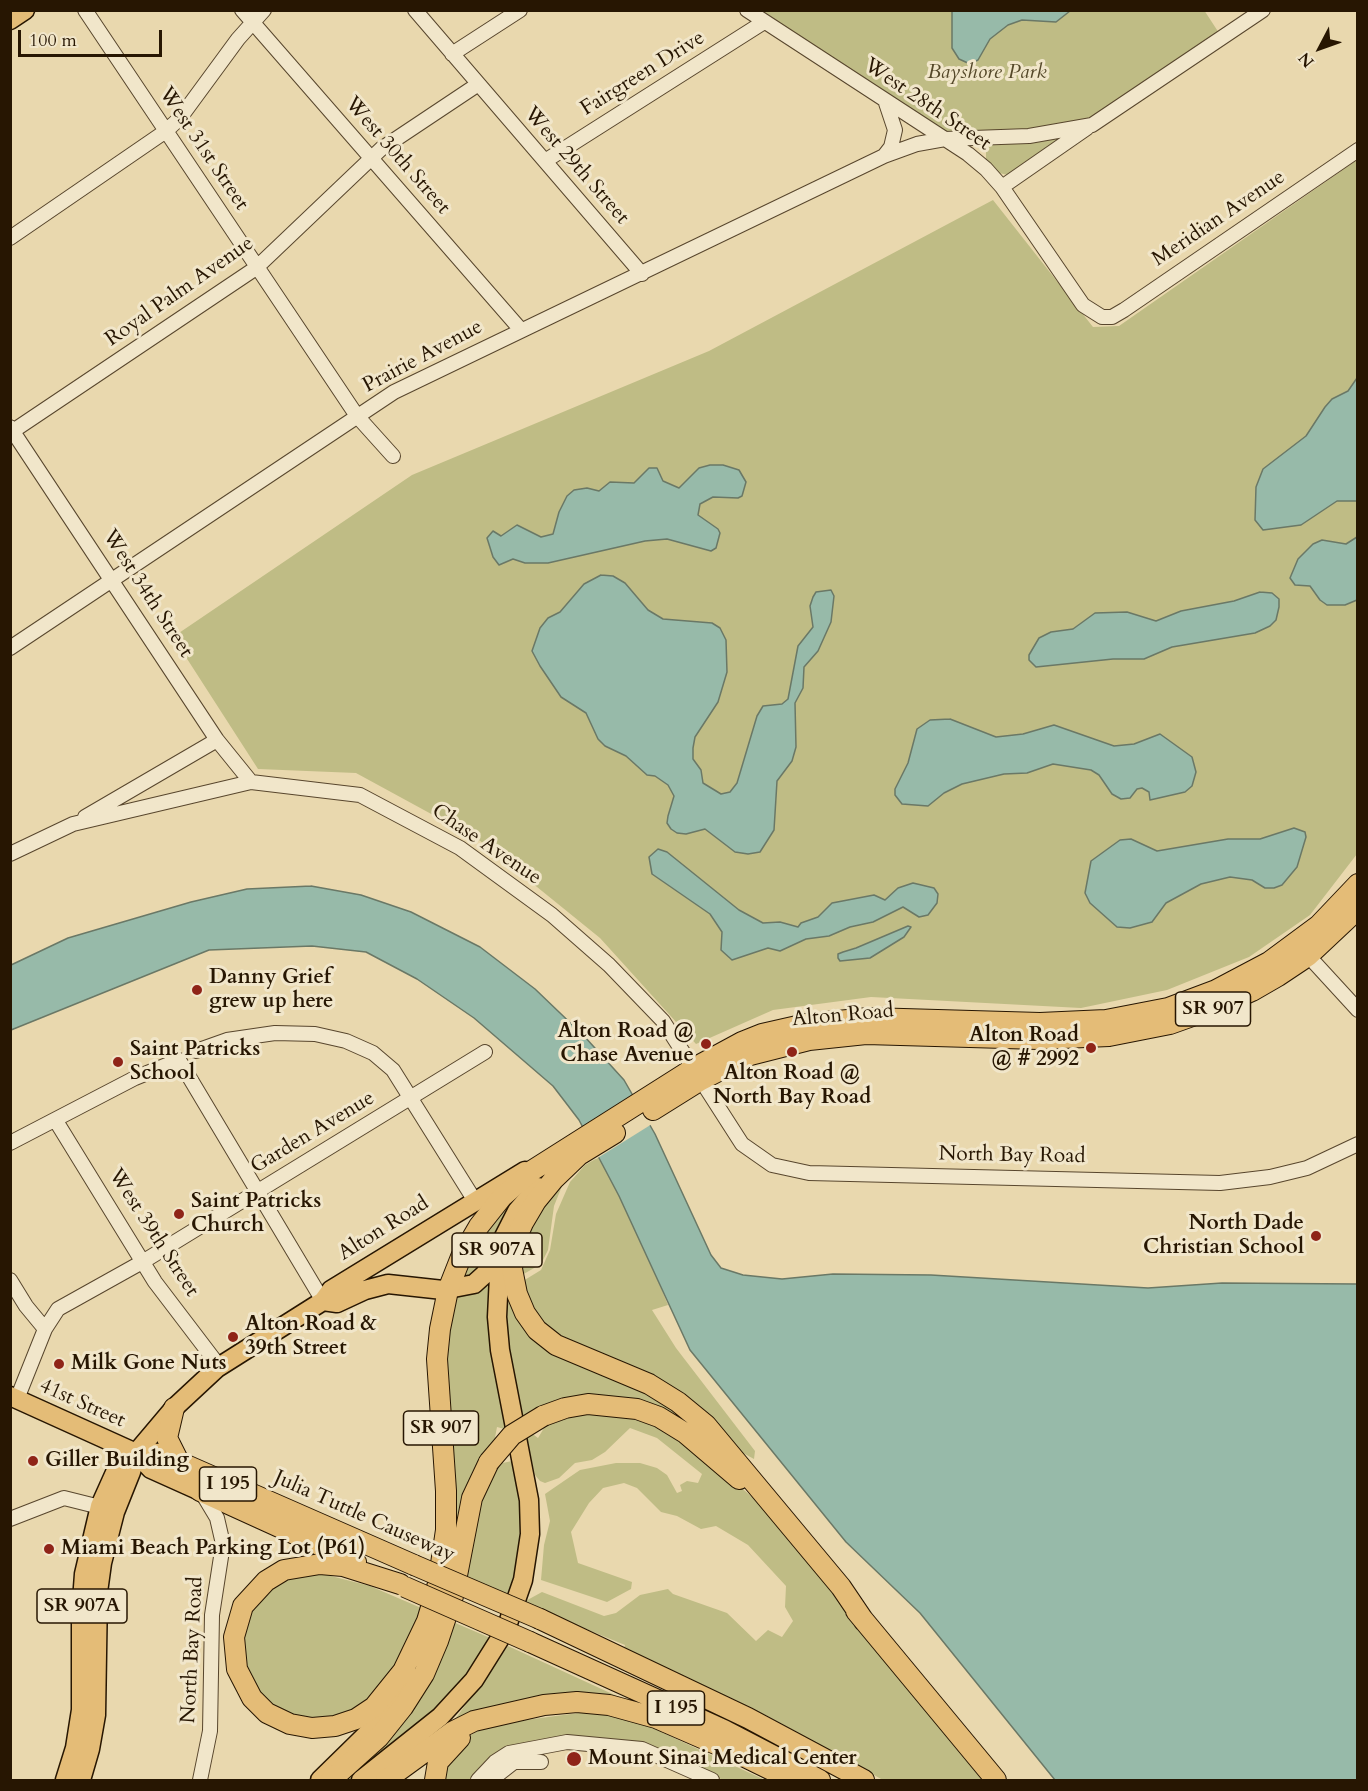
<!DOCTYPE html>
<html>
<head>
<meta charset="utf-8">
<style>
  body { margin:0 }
  #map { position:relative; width:1368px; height:1791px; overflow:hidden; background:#e9d8ae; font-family:Cardo,serif }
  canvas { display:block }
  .frame { position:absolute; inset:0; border:12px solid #271602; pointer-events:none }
  .north { position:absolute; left:1290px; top:18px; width:60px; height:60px; -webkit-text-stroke:4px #f1e6ca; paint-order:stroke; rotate:229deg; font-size:16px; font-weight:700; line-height:24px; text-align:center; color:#271602 }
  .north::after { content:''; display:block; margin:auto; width:21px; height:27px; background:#271602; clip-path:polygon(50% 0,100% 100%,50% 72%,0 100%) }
  .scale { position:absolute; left:18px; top:30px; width:144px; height:27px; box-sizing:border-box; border:3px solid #271602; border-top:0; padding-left:8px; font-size:18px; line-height:21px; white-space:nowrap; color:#271602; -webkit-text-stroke:4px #f1e6ca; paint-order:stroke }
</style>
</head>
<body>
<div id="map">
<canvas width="1368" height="1791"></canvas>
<div class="frame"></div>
<div class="north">N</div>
<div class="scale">100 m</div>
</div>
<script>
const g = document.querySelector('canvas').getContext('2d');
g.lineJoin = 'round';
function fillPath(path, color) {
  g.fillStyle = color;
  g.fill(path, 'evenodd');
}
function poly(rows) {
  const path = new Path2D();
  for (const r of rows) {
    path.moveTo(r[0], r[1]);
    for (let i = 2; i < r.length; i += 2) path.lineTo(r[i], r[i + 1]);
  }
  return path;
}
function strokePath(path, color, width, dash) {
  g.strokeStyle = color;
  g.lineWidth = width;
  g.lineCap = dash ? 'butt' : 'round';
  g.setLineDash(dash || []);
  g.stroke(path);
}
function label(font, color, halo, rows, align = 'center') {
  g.font = font + ' Cardo,serif';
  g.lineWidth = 6;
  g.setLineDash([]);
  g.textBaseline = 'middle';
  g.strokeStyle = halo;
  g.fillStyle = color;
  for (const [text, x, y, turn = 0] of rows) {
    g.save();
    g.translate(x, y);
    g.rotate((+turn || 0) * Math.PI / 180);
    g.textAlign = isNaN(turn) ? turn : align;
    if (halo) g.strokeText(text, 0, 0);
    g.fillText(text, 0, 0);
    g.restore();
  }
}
const green = poly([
  [1204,10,1219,33,1095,118,1065,126,989,134,943,132,755,11],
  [1068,135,1013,176,999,173,986,159,986,151,990,144],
  [1357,160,1357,854,1310,915,1249,957,1167,990,1081,1008,871,997,773,1010,696,1044,600,938,479,840,356,773,258,769,173,637,412,475,709,351,993,200,1093,327,1119,326],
  [599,1157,639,1235,668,1305,652,1310,676,1348,755,1451,754,1459,743,1453,705,1412,650,1375,613,1358,572,1344,550,1330,537,1316,523,1281,541,1270,550,1250,556,1214,570,1182,585,1165],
  [555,1164,532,1187,478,1276,463,1279,462,1274,470,1255,510,1197],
  [564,1181,554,1206,548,1250,541,1264,522,1275,521,1237,529,1220],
  [508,1275,527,1323,650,1389,726,1454,654,1405,630,1398,587,1395,521,1421,500,1328],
  [491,1284,488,1323,508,1430,497,1427,494,1443,472,1473,467,1488,451,1572,443,1357,454,1298],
  [592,1411,620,1413,649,1422,698,1450,752,1497,773,1519,988,1780,883,1780,769,1717,624,1648,625,1645,522,1603,542,1592,604,1616,616,1613,640,1595,668,1589,673,1594,727,1613,756,1641,768,1630,782,1637,793,1621,785,1607,786,1586,748,1545,716,1526,701,1529,677,1516,661,1512,637,1488,624,1483,603,1488,589,1503,571,1532,578,1563,632,1582,631,1589,607,1602,541,1580,544,1545,550,1521,545,1494,561,1483,580,1470,616,1463,640,1463,657,1468,667,1475,677,1493,682,1491,680,1485,687,1481,698,1483,702,1474,657,1438,630,1428,605,1452,592,1460,575,1463,559,1478,545,1483,540,1481,535,1475,526,1434,530,1432,538,1438,547,1423],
  [513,1458,527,1521,514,1599,466,1579,479,1506,498,1464,512,1461],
  [331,1573,331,1576,370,1586,426,1610,384,1690,338,1720,300,1721,261,1700,240,1652,249,1610,274,1583,304,1574],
  [453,1622,495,1640,476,1674,358,1780,339,1780],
  [508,1646,632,1703,453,1722],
  [594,1711,646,1725,765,1780,723,1780,680,1759,581,1737,535,1740,500,1750,471,1780,440,1780,457,1744,476,1732,495,1724]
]);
const water = poly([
  [952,11,1070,11,1056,22,1022,20,1008,25,990,39,978,60,970,64,959,59,952,48,952,11],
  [1357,378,1357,501,1337,501,1301,525,1263,530,1255,520,1256,487,1263,469,1306,436,1325,407,1332,399,1348,391,1357,378],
  [710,465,723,465,739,470,746,482,742,496,738,498,713,497,700,504,698,515,718,529,720,533,716,548,711,551,667,539,645,541,548,563,525,563,513,559,499,565,493,557,487,538,493,531,501,536,517,525,541,537,553,534,559,512,567,496,574,490,587,488,599,491,610,482,634,483,649,468,657,468,663,481,679,488,699,468,710,465],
  [1357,537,1357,600,1345,605,1327,605,1320,600,1310,586,1295,585,1290,578,1298,559,1313,544,1322,540,1346,544,1357,537],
  [601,575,613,576,625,583,648,610,663,619,712,623,720,628,726,640,727,672,718,702,695,737,693,748,693,759,701,770,703,783,721,794,730,792,737,783,757,716,763,706,782,704,788,699,798,646,813,627,810,606,813,597,816,592,831,590,834,596,831,622,818,651,804,667,803,688,795,703,796,747,792,761,777,781,774,830,760,852,748,854,735,852,705,829,686,834,677,833,671,829,667,823,668,816,674,796,668,785,655,776,647,775,626,756,605,746,598,739,586,713,561,697,540,666,532,651,540,628,548,618,560,612,584,584,601,575],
  [1260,592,1272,593,1279,599,1279,607,1276,620,1270,626,1255,633,1172,647,1144,659,1113,659,1036,667,1029,660,1029,655,1039,638,1051,632,1073,629,1095,613,1127,612,1156,621,1181,611,1234,601,1260,592],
  [950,719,996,737,1023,734,1054,725,1114,746,1134,744,1160,734,1192,757,1196,772,1192,786,1185,792,1150,800,1149,792,1142,788,1137,789,1130,798,1121,799,1112,794,1099,775,1091,770,1053,764,1027,773,1004,774,962,784,944,793,928,806,902,804,895,795,895,789,908,763,917,729,930,720,950,719],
  [1294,828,1305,832,1306,837,1297,867,1282,885,1274,888,1265,888,1252,880,1230,877,1201,884,1166,903,1152,922,1130,928,1117,927,1090,903,1085,893,1091,861,1120,840,1131,839,1157,851,1228,839,1260,839,1294,828],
  [658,849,667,852,739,910,763,923,780,922,798,927,801,923,818,917,832,903,874,895,885,900,898,888,913,883,934,888,938,894,937,903,928,915,919,917,903,907,873,922,850,927,829,936,806,939,780,951,768,948,732,960,721,950,722,932,710,914,652,874,649,857,658,849],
  [311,886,361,895,411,912,480,947,535,989,584,1036,624,1080,655,1134,711,1255,721,1268,743,1275,782,1279,833,1274,931,1275,1148,1288,1222,1283,1357,1284,1357,1780,1055,1780,920,1613,846,1542,690,1350,619,1196,579,1120,553,1086,474,1018,417,979,366,952,312,946,209,950,11,1030,11,965,68,938,191,902,247,889,311,886],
  [908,926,911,927,904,937,870,958,840,961,838,958,838,954,843,952,856,948,908,926]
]);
const pier = poly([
  [636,1094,652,1124,596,1159,580,1128]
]);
const minor = poly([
  [85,10,357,416,393,456],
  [242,10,521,330],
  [415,10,642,274],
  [747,10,968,154,986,169,1002,187,1083,305,1102,317,1112,317,1124,310,1358,150],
  [452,54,520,10],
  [884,156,891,147,895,130,886,103],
  [545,161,764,22],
  [1002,187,1087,128],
  [10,238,166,131,180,118,238,39,264,10],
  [10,427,217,740,251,782],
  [10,433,256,268,381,149,477,85],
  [10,648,394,392,884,156,917,144,945,139,1029,136,1092,125,1263,10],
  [85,817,217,740],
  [10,854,73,824,251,782,360,795,460,848,552,915,609,965,663,1021,742,1144,772,1165,809,1173,1220,1183,1270,1177,1307,1168,1358,1144],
  [1302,949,1358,1010],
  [196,1051,227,1040,275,1033,315,1034,346,1041,373,1053,393,1070,475,1201],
  [56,1121,155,1282,219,1366],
  [10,1143,135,1078,179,1060,323,1301],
  [10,1280,26,1306,45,1329,17,1399],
  [45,1329,58,1309,144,1261,485,1052],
  [10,1519,64,1498,108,1509],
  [200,1780,210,1731,212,1615,223,1544,217,1518,202,1493],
  [478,1780,495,1762,509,1753,567,1742,642,1749,712,1780],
  [491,1780,514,1762,541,1762]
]);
const major = poly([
  [10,20,25,10],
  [323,1301,337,1303,365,1290,388,1284,443,1290,474,1284,485,1274,517,1211,538,1187],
  [10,1396,136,1453,151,1469,200,1491],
  [65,1780,75,1748,81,1710,81,1614,84,1574,100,1506,118,1466,136,1453,174,1408,217,1368,323,1301,331,1290,525,1171],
  [81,1780,90,1749,96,1715,98,1592,102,1563,115,1512,131,1472,136,1453],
  [320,1780,369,1732,392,1702,408,1674],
  [361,1780,440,1717,474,1680,506,1629,523,1580,530,1534,529,1500,500,1350,497,1317,499,1276,511,1236]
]);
const highway = poly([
  [653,1110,701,1080,750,1055,809,1040,866,1034,1039,1039,1109,1036,1170,1024,1212,1009,1252,991,1278,976,1308,956,1358,909],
  [615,1133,579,1155,554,1179,536,1201,523,1223,515,1241,512,1269,517,1294,525,1313,537,1330,556,1345,649,1384,678,1402,706,1425,841,1587,864,1621],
  [174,1408,167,1438,179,1462],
  [543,1416,565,1408,588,1404,637,1409,659,1417,685,1433,739,1479],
  [136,1453,161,1454,414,1565],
  [200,1491,356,1562],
  [400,1584,343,1566,320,1564,284,1570,266,1581,243,1606,234,1637,237,1669,252,1698,267,1713,290,1724,312,1728,335,1726,356,1719,374,1707,403,1671,427,1621,438,1584,446,1530,446,1491,437,1359,440,1329,448,1290,461,1257,479,1226,502,1197,533,1170,694,1068,742,1042,762,1034,806,1024,869,1018,1040,1023,1106,1020,1168,1008,1216,990,1269,962,1319,925,1358,884],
  [856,1611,996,1780],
  [540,1619,748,1718,864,1780],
  [530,1642,724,1730,820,1780],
  [331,1780,379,1737,403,1707,424,1674,438,1641,453,1596,472,1498,489,1462],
  [386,1780,452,1732,474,1721,544,1705,577,1702,609,1705,656,1718,741,1755,792,1780],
  [435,1780,438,1762,460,1738]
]);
const highwayBridge = poly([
  [489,1462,512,1435,543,1416],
  [414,1565,540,1619],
  [405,1587,530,1642]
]);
const markers = [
  [197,990,6,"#8f2418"],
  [706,1044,6,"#8f2418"],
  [1091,1048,6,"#8f2418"],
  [792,1052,6,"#8f2418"],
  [118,1062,6,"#8f2418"],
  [179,1214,6,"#8f2418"],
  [1316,1236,6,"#8f2418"],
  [233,1337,6,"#8f2418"],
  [59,1364,6,"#8f2418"],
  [33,1461,6,"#8f2418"],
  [49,1549,6,"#8f2418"],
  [574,1759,8,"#8f2418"]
];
const shields = [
  [1213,1009,75],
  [497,1250,90],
  [441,1428,75],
  [228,1484,57],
  [82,1606,90],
  [676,1708,57]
];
const shieldNames = [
  ["SR 907",1213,1009],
  ["SR 907A",497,1250],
  ["SR 907",441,1428],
  ["I 195",228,1484],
  ["SR 907A",82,1606],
  ["I 195",676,1708]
];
const parkNames = [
  ["Bayshore Park",987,73]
];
const streetNames = [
  ["Fairgreen Drive",643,74,-32],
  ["West 28th Street",927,105,34],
  ["West 31st Street",203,149,56],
  ["West 30th Street",397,156,49],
  ["West 29th Street",576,166,49],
  ["Meridian Avenue",1219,219,-34],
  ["Royal Palm Avenue",180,292,-35],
  ["Prairie Avenue",423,357,-28],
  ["West 34th Street",147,594,57],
  ["Chase Avenue",486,845,34],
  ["Alton Road",843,1016,-5],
  ["Garden Avenue",313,1133,-31],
  ["North Bay Road",1012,1156,1],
  ["Alton Road",384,1229,-32],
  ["West 39th Street",153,1233,57],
  ["41st Street",82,1404,24],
  ["Julia Tuttle Causeway",364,1517,24],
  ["North Bay Road",193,1650,-87]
];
const poiNames = [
  ["Danny Grief",209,978],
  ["grew up here",209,1002],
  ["Alton Road @",694,1032,"right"],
  ["Chase Avenue",694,1056,"right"],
  ["Alton Road",1079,1036,"right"],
  ["@ # 2992",1079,1060,"right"],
  ["Saint Patricks",130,1050],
  ["School",130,1074],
  ["Alton Road @",792,1074,"center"],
  ["North Bay Road",792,1098,"center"],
  ["Saint Patricks",191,1202],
  ["Church",191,1226],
  ["North Dade",1304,1224,"right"],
  ["Christian School",1304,1248,"right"],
  ["Alton Road &",245,1325],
  ["39th Street",245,1349],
  ["Milk Gone Nuts",71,1364],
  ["Giller Building",45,1461],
  ["Miami Beach Parking Lot (P61)",61,1549],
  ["Mount Sinai Medical Center",588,1759]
];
fillPath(green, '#bfbc85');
fillPath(water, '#97baa9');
strokePath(water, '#6a7866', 1.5);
fillPath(pier, '#e9d8ae');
strokePath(minor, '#58462d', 16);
strokePath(major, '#271602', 21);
strokePath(highway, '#271602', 22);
strokePath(minor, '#f1e6ca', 14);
strokePath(major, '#e4bc77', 18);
strokePath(highway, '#e4bc77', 20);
strokePath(highwayBridge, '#271602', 22, []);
strokePath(highwayBridge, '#e4bc77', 20);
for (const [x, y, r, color] of markers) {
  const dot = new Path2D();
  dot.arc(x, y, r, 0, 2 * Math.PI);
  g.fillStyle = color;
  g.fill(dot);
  strokePath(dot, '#f1e6ca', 2);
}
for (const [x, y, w] of shields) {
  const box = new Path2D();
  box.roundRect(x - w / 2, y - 17, w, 34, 4.5);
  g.fillStyle = '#f1e6ca';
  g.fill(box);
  strokePath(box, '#271602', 1.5);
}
label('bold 20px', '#271602', null, shieldNames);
label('italic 21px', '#554829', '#f1e6ca', parkNames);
label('21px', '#271602', '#f1e6ca', streetNames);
label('bold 21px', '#271602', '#f1e6ca', poiNames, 'left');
</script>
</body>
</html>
